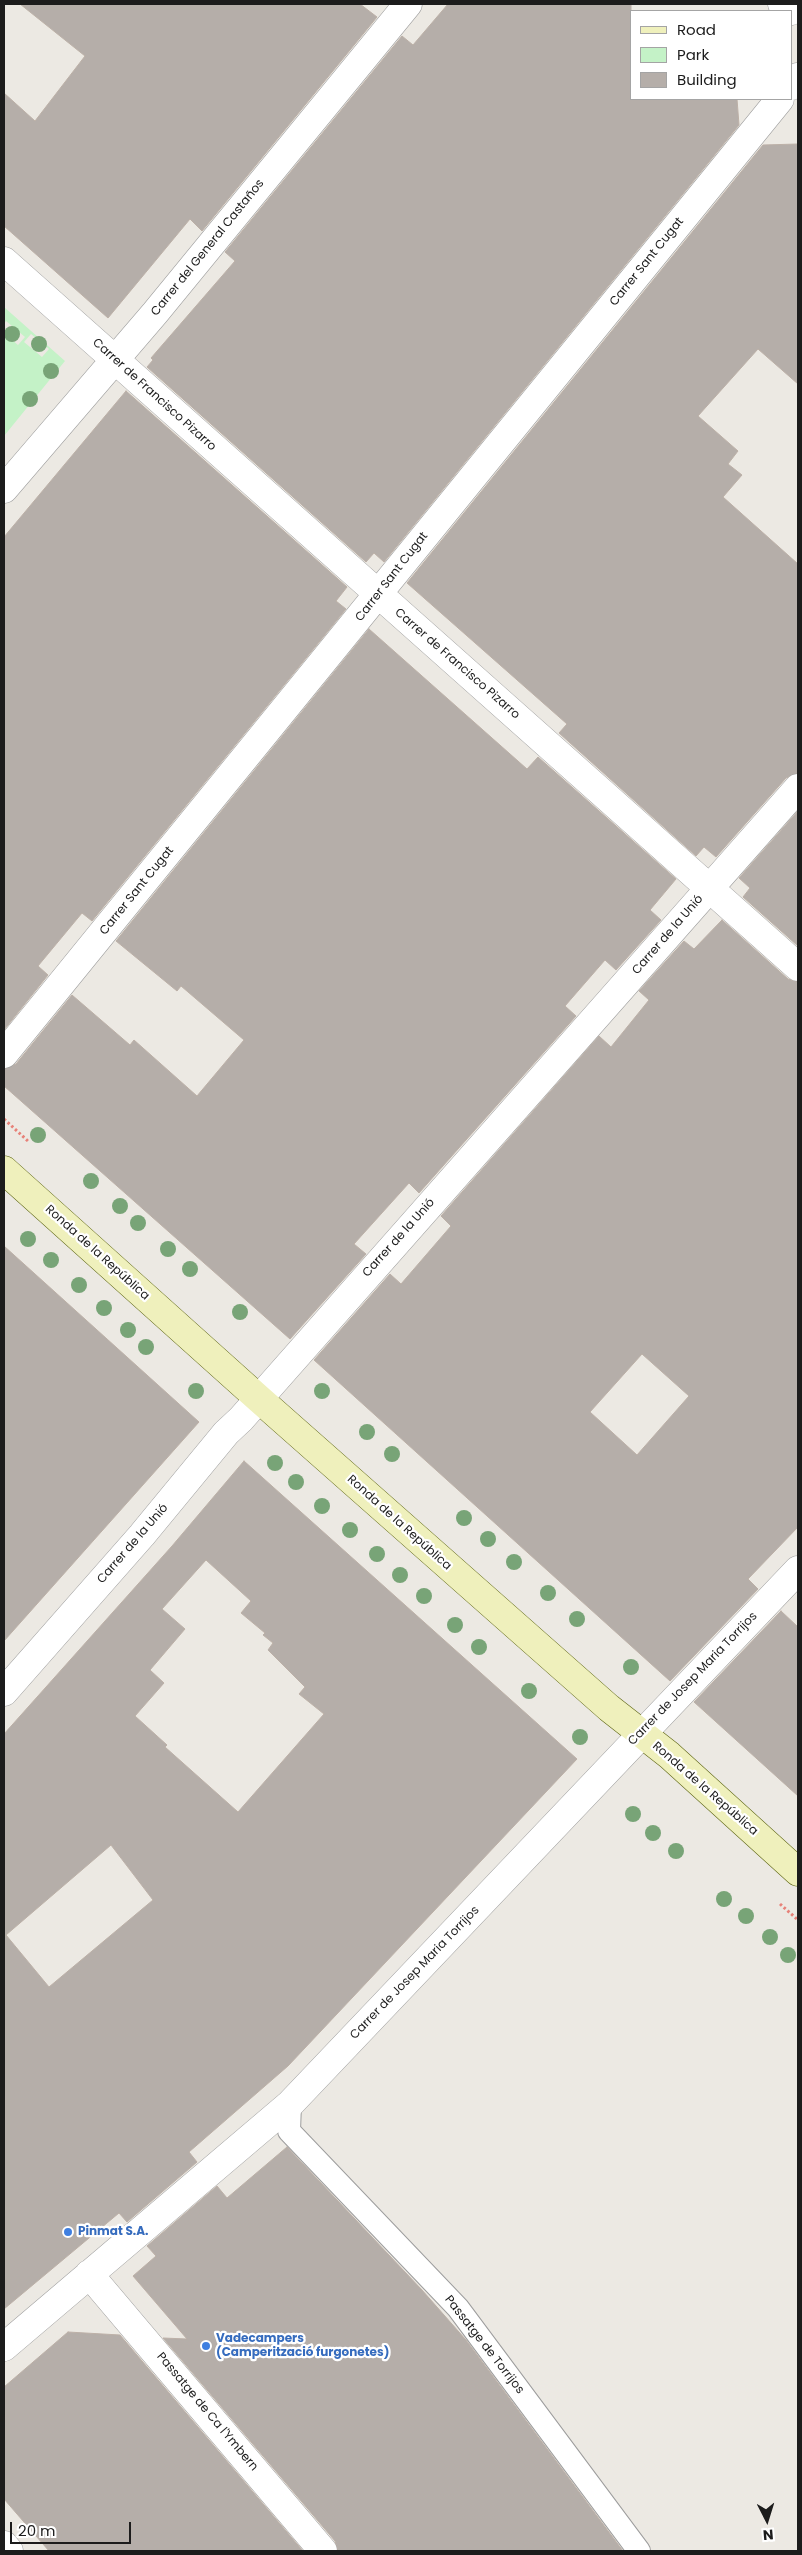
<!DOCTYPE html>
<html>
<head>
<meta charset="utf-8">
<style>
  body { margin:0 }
  #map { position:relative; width:802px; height:2555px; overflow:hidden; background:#ece9e3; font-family:Poppins,sans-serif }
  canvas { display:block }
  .frame { position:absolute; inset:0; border:5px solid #1c1c1c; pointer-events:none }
  .legend { position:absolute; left:630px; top:10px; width:162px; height:90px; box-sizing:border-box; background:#fff; border:1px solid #a4a4a4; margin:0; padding:6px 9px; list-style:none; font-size:15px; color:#1c1c1c }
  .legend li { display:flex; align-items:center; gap:10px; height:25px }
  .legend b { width:25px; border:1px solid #a4a4a4 }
  .north { position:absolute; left:742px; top:2495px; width:50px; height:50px; -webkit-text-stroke:4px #fff; paint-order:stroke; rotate:175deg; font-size:14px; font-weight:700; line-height:20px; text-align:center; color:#1c1c1c }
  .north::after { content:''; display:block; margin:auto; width:18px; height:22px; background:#1c1c1c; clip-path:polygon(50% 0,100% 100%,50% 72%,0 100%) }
  .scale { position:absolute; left:10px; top:2522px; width:121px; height:22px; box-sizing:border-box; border:2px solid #1c1c1c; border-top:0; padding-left:6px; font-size:15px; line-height:18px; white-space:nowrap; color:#1c1c1c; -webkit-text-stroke:4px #fff; paint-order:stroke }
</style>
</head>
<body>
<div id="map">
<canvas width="802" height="2555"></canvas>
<div class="frame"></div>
<ul class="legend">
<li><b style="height:6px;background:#eff0bc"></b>Road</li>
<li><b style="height:14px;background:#c4f2c7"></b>Park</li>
<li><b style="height:14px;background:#b5aea9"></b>Building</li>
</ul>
<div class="north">N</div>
<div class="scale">20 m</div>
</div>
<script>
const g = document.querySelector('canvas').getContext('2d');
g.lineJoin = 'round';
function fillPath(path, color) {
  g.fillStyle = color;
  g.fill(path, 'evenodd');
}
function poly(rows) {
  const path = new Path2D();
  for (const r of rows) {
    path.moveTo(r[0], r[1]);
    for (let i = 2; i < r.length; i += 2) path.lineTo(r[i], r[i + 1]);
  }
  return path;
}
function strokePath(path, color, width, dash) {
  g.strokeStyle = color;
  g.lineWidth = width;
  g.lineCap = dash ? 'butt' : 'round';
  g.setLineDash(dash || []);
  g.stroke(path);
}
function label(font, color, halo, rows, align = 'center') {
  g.font = font + ' Poppins,sans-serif';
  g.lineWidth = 4.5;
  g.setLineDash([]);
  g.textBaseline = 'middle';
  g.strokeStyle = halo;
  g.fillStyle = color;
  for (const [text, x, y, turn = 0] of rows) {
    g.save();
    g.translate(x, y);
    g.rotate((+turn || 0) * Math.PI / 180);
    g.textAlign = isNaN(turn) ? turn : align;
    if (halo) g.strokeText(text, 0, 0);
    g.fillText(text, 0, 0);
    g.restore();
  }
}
const park = poly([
  [4,307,65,361,4,436,4,333,18,345,25,337,6,321,4,324],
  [31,334,49,349,42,357,24,342]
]);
const building = poly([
  [20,4,360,4,377,17,202,231,190,219,108,318,4,226,4,93,35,121,85,56,20,4],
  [448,4,631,4,631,99,737,99,739,125,384,562,374,553,366,562,147,367,153,360,151,358,235,261,225,252,402,36,413,45,448,4],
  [798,144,798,384,758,349,698,416,738,451,728,464,742,475,723,497,798,564,798,773,786,778,716,857,704,847,696,856,559,733,567,724,407,583,763,145,798,144],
  [126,391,347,587,336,601,346,609,92,921,82,913,38,966,48,975,4,1030,4,537,126,391],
  [369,629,527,769,538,757,676,879,650,910,661,920,616,970,605,960,565,1006,576,1016,419,1193,409,1183,354,1244,366,1254,290,1339,4,1086,4,1069,16,1064,72,995,130,1045,134,1040,197,1096,244,1040,181,986,177,991,116,941,369,629],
  [798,811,798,946,743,897,750,888,739,878,798,811],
  [722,920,788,979,798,982,798,1527,748,1579,758,1589,670,1681,314,1360,390,1274,401,1284,451,1226,441,1216,599,1036,611,1047,649,1000,639,991,684,941,694,949,722,920],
  [642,1354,689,1396,637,1455,590,1412,642,1354],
  [4,1246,199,1422,4,1641,4,1246],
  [244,1461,577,1759,288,2066,189,2152,197,2162,127,2222,119,2213,4,2309,4,1734,172,1546,244,1461],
  [206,1560,251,1601,241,1613,265,1633,263,1635,273,1643,268,1650,305,1687,299,1694,324,1714,238,1812,165,1747,167,1745,135,1716,164,1683,150,1670,185,1629,162,1609,206,1560],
  [111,1845,153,1900,49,1987,6,1935,111,1845],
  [781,1611,798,1627,798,1796,694,1702,781,1611],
  [287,2147,422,2290,466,2340,623,2551,338,2551,335,2541,163,2338,187,2339,133,2276,156,2256,147,2246,217,2186,227,2198,287,2147],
  [68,2332,120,2335,303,2551,49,2551,4,2499,4,2387,68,2332]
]);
const path = poly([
  [4,1119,29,1142],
  [780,1904,798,1920]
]);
const lane = poly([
  [290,2104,289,2131,458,2308,639,2551]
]);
const street = poly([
  [782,4,791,11],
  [791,86,798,77],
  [4,261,798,967],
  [4,489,155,313,408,4],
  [4,1054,780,99],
  [4,1692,142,1535,226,1433,241,1419,798,788],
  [89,2274,323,2551],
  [4,2347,290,2104,798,1570],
  [4,2545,9,2551]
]);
const secondary = poly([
  [4,1170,258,1398,609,1708,669,1755,798,1872]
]);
const trees = [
  [12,334],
  [39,344],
  [51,371],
  [30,399],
  [38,1135],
  [91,1181],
  [120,1206],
  [138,1223],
  [28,1239],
  [168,1249],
  [51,1260],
  [190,1269],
  [79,1285],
  [104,1308],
  [240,1312],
  [128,1330],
  [146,1347],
  [196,1391],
  [322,1391],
  [367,1432],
  [392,1454],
  [275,1463],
  [296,1482],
  [322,1506],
  [464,1518],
  [350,1530],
  [488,1539],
  [377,1554],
  [514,1562],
  [400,1575],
  [548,1593],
  [424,1596],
  [577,1619],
  [455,1625],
  [479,1647],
  [631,1667],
  [529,1691],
  [580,1737],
  [633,1814],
  [653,1833],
  [676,1851],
  [724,1899],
  [746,1916],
  [770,1937],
  [788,1955]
];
const markers = [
  [68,2232,5,"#3f7fe0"],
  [206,2346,5,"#3f7fe0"]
];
const streetNames = [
  ["Carrer del General Castaños",208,248,-51],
  ["Carrer Sant Cugat",647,262,-51],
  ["Carrer de Francisco Pizarro",154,395,42],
  ["Carrer Sant Cugat",392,577,-52],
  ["Carrer de Francisco Pizarro",457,664,41],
  ["Carrer Sant Cugat",137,891,-51],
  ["Carrer de la Unió",668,935,-49],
  ["Carrer de la Unió",399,1238,-48],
  ["Ronda de la República",97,1253,42],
  ["Ronda de la República",399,1523,42],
  ["Carrer de la Unió",133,1544,-49],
  ["Carrer de Josep Maria Torrijos",693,1679,-46],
  ["Ronda de la República",705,1789,41],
  ["Carrer de Josep Maria Torrijos",415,1973,-46],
  ["Passatge de Torrijos",484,2345,52],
  ["Passatge de Ca l'Ymbern",207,2412,50]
];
const shopNames = [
  ["Pinmat S.A.",78,2232],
  ["Vadecampers",216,2339],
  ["(Camperització furgonetes)",216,2353]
];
fillPath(park, '#c4f2c7');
fillPath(building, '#b5aea9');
strokePath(building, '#bcb0a7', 1);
strokePath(lane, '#9d9d9d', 24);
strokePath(street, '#9d9d9d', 29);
strokePath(secondary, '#5c6412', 29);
strokePath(path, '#e78279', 3, [2.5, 2.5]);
strokePath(lane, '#fff', 22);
strokePath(street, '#fff', 28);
strokePath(secondary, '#eff0bc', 28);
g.fillStyle = '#78a477';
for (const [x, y] of trees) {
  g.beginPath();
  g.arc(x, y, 8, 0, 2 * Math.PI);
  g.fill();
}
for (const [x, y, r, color] of markers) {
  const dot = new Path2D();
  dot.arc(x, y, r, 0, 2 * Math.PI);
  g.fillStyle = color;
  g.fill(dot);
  strokePath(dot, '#fff', 2);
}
label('12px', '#1c1c1c', '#fff', streetNames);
label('bold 12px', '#366cbe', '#fff', shopNames, 'left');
</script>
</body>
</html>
